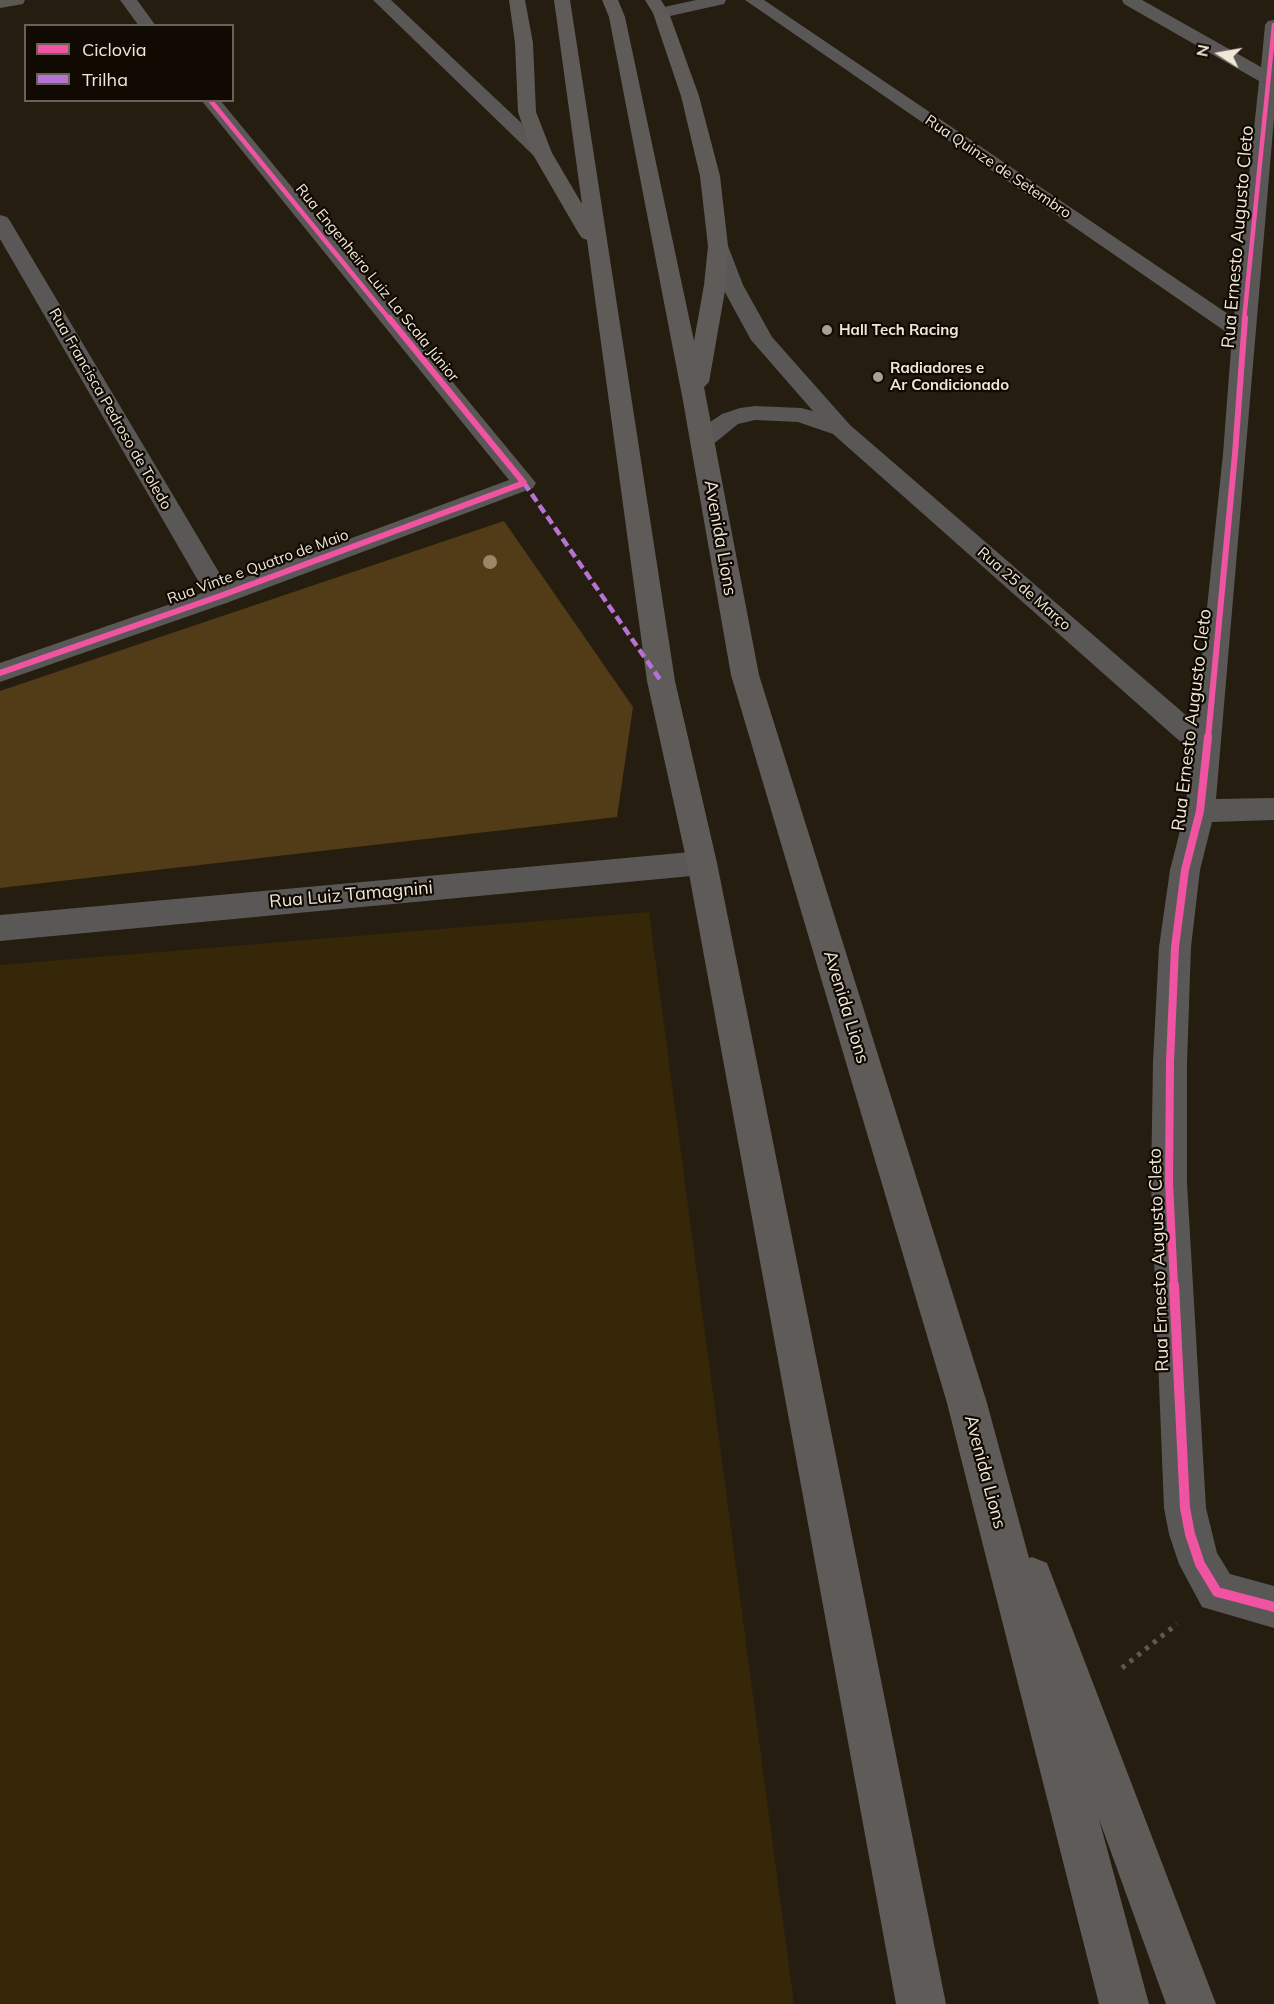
<!DOCTYPE html>
<html>
<head>
<meta charset="utf-8">
<style>
  body { margin:0 }
  #map { position:relative; width:1274px; height:2004px; overflow:hidden; background:#251d0f; font-family:Mulish,sans-serif }
  canvas { display:block }
  .legend { position:absolute; left:24px; top:24px; width:210px; height:78px; box-sizing:border-box; background:#100a03; border:2px solid #6a6259; margin:0; padding:8px 10px; list-style:none; font-size:18px; color:#f0e7d9 }
  .legend li { display:flex; align-items:center; gap:12px; height:30px }
  .legend b { width:30px; border:2px solid #6a6259 }
  .north { position:absolute; left:1190px; top:24px; width:60px; height:60px; -webkit-text-stroke:4px #100a03; paint-order:stroke; rotate:281deg; font-size:16px; font-weight:700; line-height:24px; text-align:center; color:#f0e7d9 }
  .north::after { content:''; display:block; margin:auto; width:21px; height:27px; background:#f0e7d9; clip-path:polygon(50% 0,100% 100%,50% 72%,0 100%) }
</style>
</head>
<body>
<div id="map">
<canvas width="1274" height="2004"></canvas>
<ul class="legend">
<li><b style="height:8px;background:#f153a3"></b>Ciclovia</li>
<li><b style="height:8px;background:#b673d3"></b>Trilha</li>
</ul>
<div class="north">N</div>
</div>
<script>
const g = document.querySelector('canvas').getContext('2d');
g.lineJoin = 'round';
function fillPath(path, color) {
  g.fillStyle = color;
  g.fill(path, 'evenodd');
}
function poly(rows) {
  const path = new Path2D();
  for (const r of rows) {
    path.moveTo(r[0], r[1]);
    for (let i = 2; i < r.length; i += 2) path.lineTo(r[i], r[i + 1]);
  }
  return path;
}
function strokePath(path, color, width, dash) {
  g.strokeStyle = color;
  g.lineWidth = width;
  g.lineCap = dash ? 'butt' : 'round';
  g.setLineDash(dash || []);
  g.stroke(path);
}
function label(font, color, halo, rows, align = 'center') {
  g.font = font + ' Mulish,sans-serif';
  g.lineWidth = 4.5;
  g.setLineDash([]);
  g.textBaseline = 'middle';
  g.strokeStyle = halo;
  g.fillStyle = color;
  for (const [text, x, y, turn = 0] of rows) {
    g.save();
    g.translate(x, y);
    g.rotate((+turn || 0) * Math.PI / 180);
    g.textAlign = isNaN(turn) ? turn : align;
    if (halo) g.strokeText(text, 0, 0);
    g.fillText(text, 0, 0);
    g.restore();
  }
}
const built = poly([
  [649,912,794,2004,0,2004,0,965]
]);
const green = poly([
  [504,521,633,707,617,817,0,888,0,691]
]);
const path = poly([
  [1122,1668,1177,1624]
]);
const minor = poly([
  [373,0,391,0,549,149,552,153,549,157,535,157,373,0],
  [696,0,726,0,724,4,661,18,655,17,653,13,655,9,696,0],
  [745,0,764,0,1234,318,1259,81,1124,4,1122,0,1142,0,1261,67,1265,25,1268,21,1274,20,1274,118,1216,799,1274,798,1274,820,1212,822,1200,870,1191,947,1187,1062,1187,1183,1206,1508,1217,1553,1230,1574,1274,1586,1274,1628,1202,1607,1179,1564,1169,1534,1164,1508,1151,1183,1153,1062,1159,947,1170,870,1185,811,1192,752,833,434,798,422,755,420,738,424,711,446,703,448,695,446,691,441,707,424,722,414,740,408,755,406,801,408,813,411,751,340,721,285,708,246,711,242,718,240,725,242,728,246,743,285,772,337,850,425,1195,723,1223,454,1232,336,745,0],
  [0,215,7,217,10,221,233,596,229,602,220,605,211,602,207,596,0,239,0,215],
  [702,851,713,855,717,863,713,871,702,875,0,941,0,915,702,851]
]);
const tertiary = poly([
  [120,0,137,0,156,26,139,26,120,0],
  [201,100,220,100,536,483,533,488,229,602,0,682,0,663,211,590,509,480,201,100]
]);
const primary = poly([
  [0,0,25,0,23,4,0,8,0,0]
]);
const trunk = poly([
  [509,0,525,0,533,43,536,112,552,153,582,204,554,0,570,0,675,681,717,863,946,2004,896,2004,687,863,647,681,587,240,582,238,579,234,532,153,518,112,515,43,509,0],
  [602,0,618,0,625,17,694,341,704,285,708,246,700,176,681,96,653,13,645,0,661,0,669,13,699,96,720,176,728,246,726,285,709,382,704,387,759,675,987,1403,1029,1558,1032,1557,1047,1563,1216,2004,1166,2004,1099,1819,1149,2004,1099,2004,947,1403,731,675,683,401,609,17,602,0]
]);
const quiet = poly([
  [524,483,661,681]
]);
const cyclewayFar3 = poly([
  [210,100,390,320],
  [1244,320,1274,25]
]);
const cyclewayFar2 = poly([
  [0,673,220,596,524,483,389,318],
  [1208,738,1235,454,1245,318]
]);
const cyclewayFar1 = poly([
  [1174,1286,1169,1183,1170,1062,1175,947,1185,870,1200,811,1208,737]
]);
const cycleway = poly([
  [1174,1285,1185,1508,1190,1534,1200,1564,1217,1592,1274,1607]
]);
const trees = [
  [490,562]
];
const markers = [
  [827,330,6,"#a9a092"],
  [878,377,6,"#a9a092"]
];
const farStreetnames = [
  ["Rua Quinze de Setembro",998,167,34],
  ["Rua Engenheiro Luiz La Scala Júnior",377,283,51],
  ["Rua Francisca Pedroso de Toledo",110,409,60],
  ["Rua Vinte e Quatro de Maio",258,567,-20],
  ["Rua 25 de Março",1024,589,41]
];
const farPoinames = [
  ["Hall Tech Racing",839,330],
  ["Radiadores e",890,368],
  ["Ar Condicionado",890,385]
];
const streetNames = [
  ["Rua Ernesto Augusto Cleto",1238,237,-85],
  ["Avenida Lions",720,538,80],
  ["Rua Ernesto Augusto Cleto",1192,720,-83],
  ["Rua Luiz Tamagnini",351,895,-5],
  ["Avenida Lions",846,1007,73],
  ["Rua Ernesto Augusto Cleto",1159,1260,-92],
  ["Avenida Lions",985,1472,75]
];
fillPath(built, '#362708');
fillPath(green, '#523c17');
strokePath(path, '#5b5955', 5, [4, 6]);
fillPath(minor, '#595856');
fillPath(tertiary, '#595856');
fillPath(primary, '#5b5854');
fillPath(trunk, '#5e5b58');
strokePath(quiet, '#b673d3', 4.5, [9, 4.5]);
strokePath(cyclewayFar3, '#f153a3', 4.5);
strokePath(cyclewayFar2, '#f153a3', 6);
strokePath(cyclewayFar1, '#f153a3', 8);
strokePath(cycleway, '#f153a3', 10);
g.fillStyle = '#9a8668';
for (const [x, y] of trees) {
  g.beginPath();
  g.arc(x, y, 7, 0, 2 * Math.PI);
  g.fill();
}
for (const [x, y, r, color] of markers) {
  const dot = new Path2D();
  dot.arc(x, y, r, 0, 2 * Math.PI);
  g.fillStyle = color;
  g.fill(dot);
  strokePath(dot, '#100a03', 2);
}
label('15px', '#f0e7d9', '#100a03', farStreetnames);
label('bold 15px', '#f0e7d9', '#100a03', farPoinames, 'left');
label('18px', '#f0e7d9', '#100a03', streetNames);
</script>
</body>
</html>
